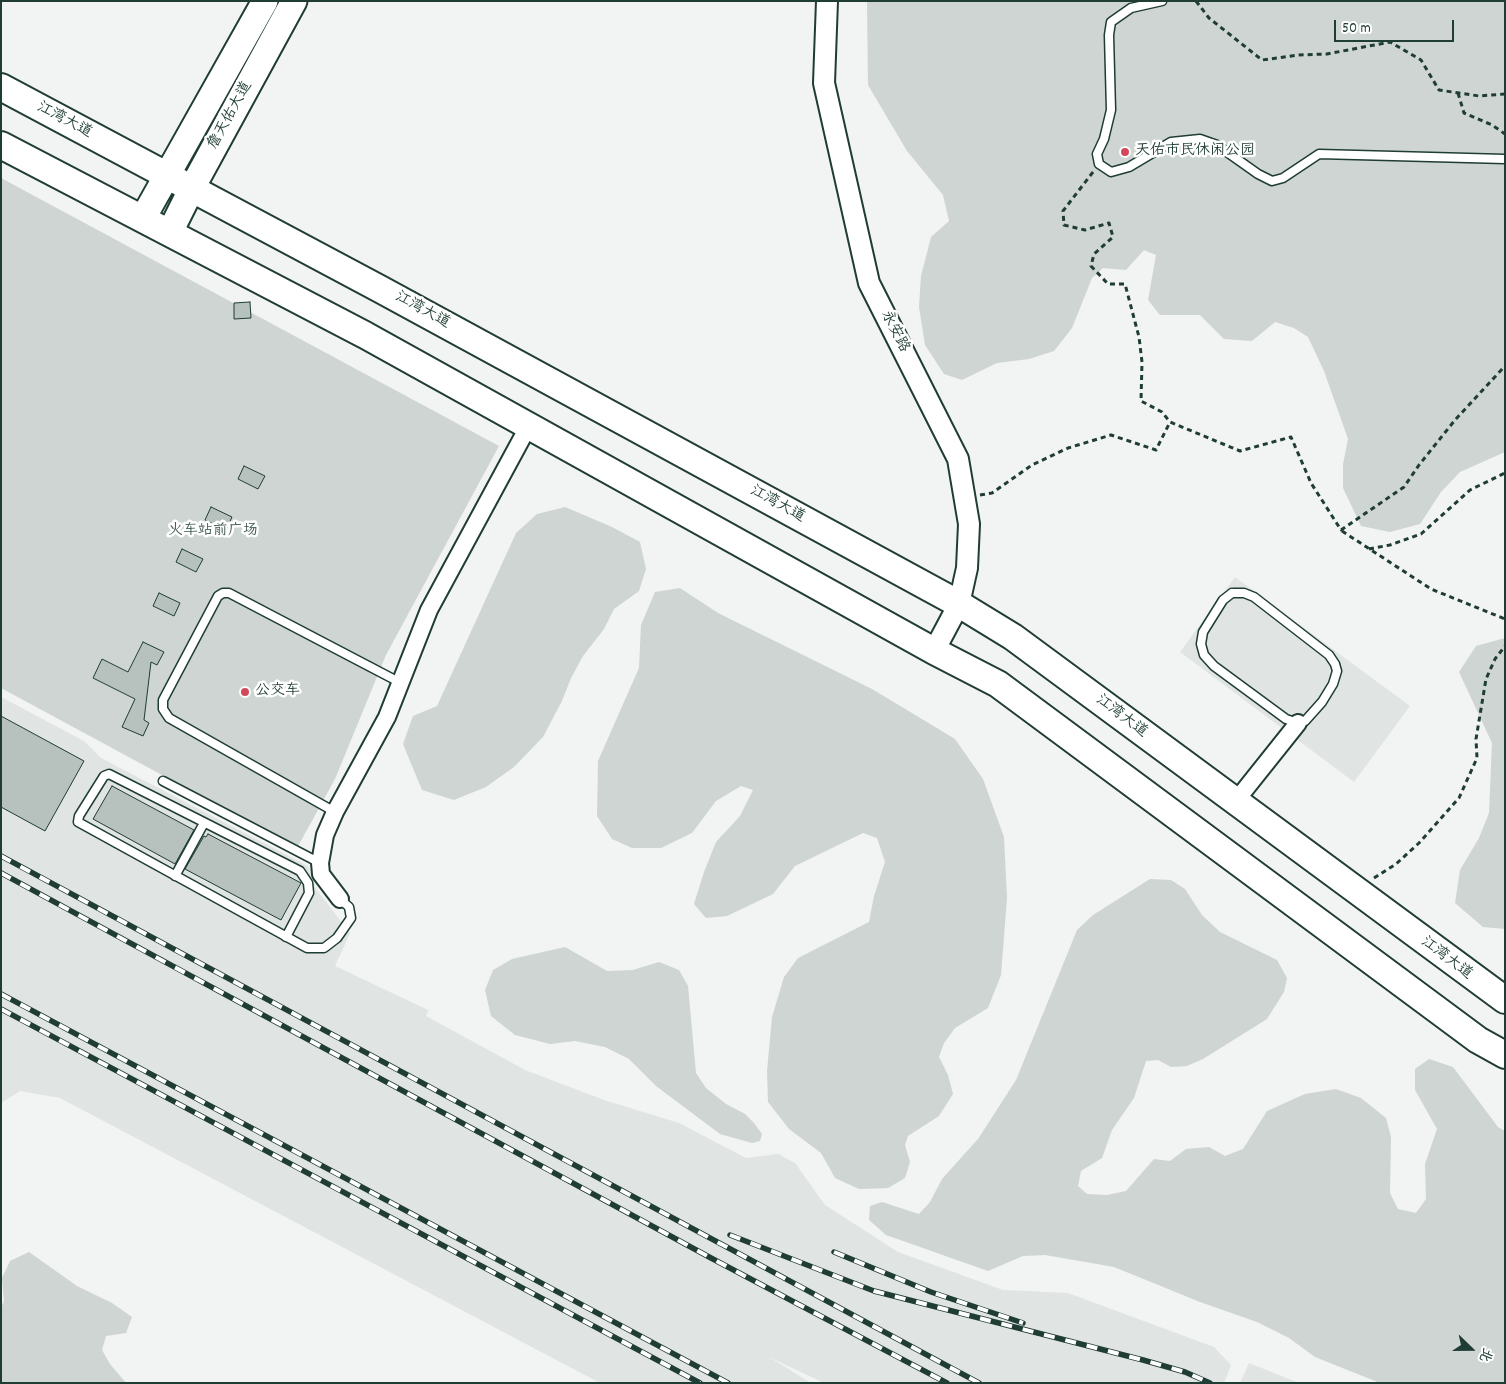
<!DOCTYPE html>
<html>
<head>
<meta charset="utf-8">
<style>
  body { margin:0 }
  #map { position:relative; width:1506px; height:1384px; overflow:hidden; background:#f2f3f3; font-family:Dekko,"LXGW WenKai TC",sans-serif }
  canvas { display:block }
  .frame { position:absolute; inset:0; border:2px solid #1f3d34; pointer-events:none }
  .north { position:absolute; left:1446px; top:1324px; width:50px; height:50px; -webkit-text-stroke:4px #fff; paint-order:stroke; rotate:112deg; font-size:14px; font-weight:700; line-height:20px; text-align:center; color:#1f3d34 }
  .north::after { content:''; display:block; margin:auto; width:18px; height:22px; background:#1f3d34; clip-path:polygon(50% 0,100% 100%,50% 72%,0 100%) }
  .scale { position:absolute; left:1334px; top:20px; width:120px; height:22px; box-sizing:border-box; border:2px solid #1f3d34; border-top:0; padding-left:6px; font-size:15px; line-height:18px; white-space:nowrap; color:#1f3d34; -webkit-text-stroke:4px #fff; paint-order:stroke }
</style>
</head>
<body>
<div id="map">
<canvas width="1506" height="1384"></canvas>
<div class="frame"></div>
<div class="north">北</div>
<div class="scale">50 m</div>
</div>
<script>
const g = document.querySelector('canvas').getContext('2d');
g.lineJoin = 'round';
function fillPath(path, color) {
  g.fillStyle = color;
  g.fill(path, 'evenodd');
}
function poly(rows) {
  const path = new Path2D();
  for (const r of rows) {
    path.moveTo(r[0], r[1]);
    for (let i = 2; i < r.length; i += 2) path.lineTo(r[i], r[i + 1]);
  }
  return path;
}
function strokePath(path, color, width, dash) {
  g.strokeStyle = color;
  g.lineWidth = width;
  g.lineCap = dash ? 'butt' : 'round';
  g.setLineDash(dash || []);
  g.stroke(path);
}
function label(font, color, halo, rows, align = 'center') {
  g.font = font + ' Dekko,"LXGW WenKai TC",sans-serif';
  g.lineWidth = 5;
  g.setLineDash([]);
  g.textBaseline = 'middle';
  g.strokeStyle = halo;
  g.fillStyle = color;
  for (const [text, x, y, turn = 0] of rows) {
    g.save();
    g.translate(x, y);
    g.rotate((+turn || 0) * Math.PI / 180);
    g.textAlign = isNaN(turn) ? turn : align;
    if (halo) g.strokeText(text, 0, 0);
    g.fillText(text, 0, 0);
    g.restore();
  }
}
const built = poly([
  [1235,577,1410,706,1354,782,1180,652],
  [1,697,84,741,101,758,308,866,316,889,350,933,335,966,428,1010,426,1016,525,1070,604,1100,679,1123,746,1158,778,1154,795,1163,825,1205,898,1252,1003,1290,1068,1293,1214,1347,1231,1365,1224,1383,824,1383,769,1357,811,1383,600,1383,60,1098,20,1091,1,1103],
  [1249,1363,1299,1383,1240,1383]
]);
const green = poly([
  [867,1,1505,1,1505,452,1460,472,1441,492,1420,524,1390,532,1361,526,1343,488,1343,464,1348,439,1324,371,1308,337,1294,328,1275,322,1252,341,1224,339,1200,315,1160,315,1148,300,1156,255,1144,250,1126,270,1103,268,1092,278,1072,328,1054,351,1029,359,997,363,962,380,944,374,925,345,919,307,921,276,931,237,949,221,943,195,907,151,868,85],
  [1,178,499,446,386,655,335,779,297,848,1,688],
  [565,507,612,527,640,542,646,569,639,591,614,609,604,629,583,656,571,678,562,701,543,737,514,767,486,787,454,800,422,790,403,744,413,716,437,706,516,533,537,514],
  [680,588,718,613,872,689,955,739,983,779,1004,837,1007,898,1001,975,988,1008,955,1028,944,1043,939,1057,948,1075,953,1094,939,1116,908,1136,905,1145,910,1162,905,1178,888,1188,859,1189,835,1178,821,1153,789,1129,768,1102,767,1071,772,1017,784,977,798,958,869,922,874,896,885,862,877,838,863,833,795,866,773,894,727,916,706,918,694,904,704,872,716,842,740,816,753,790,741,786,716,801,692,833,661,848,632,848,612,839,597,816,598,761,639,668,641,625,655,592],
  [1505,638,1505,929,1483,927,1455,903,1460,870,1479,838,1489,813,1492,743,1459,672,1476,646],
  [1150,879,1171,880,1185,889,1202,915,1220,932,1277,960,1287,978,1284,992,1267,1019,1203,1059,1187,1066,1171,1067,1158,1060,1146,1061,1134,1098,1112,1130,1102,1158,1081,1171,1078,1186,1087,1194,1107,1195,1126,1191,1154,1159,1170,1161,1186,1149,1209,1147,1225,1156,1243,1149,1267,1111,1305,1094,1336,1089,1361,1098,1386,1118,1391,1137,1390,1193,1398,1209,1416,1213,1426,1199,1425,1164,1437,1129,1415,1090,1415,1069,1429,1059,1453,1067,1498,1127,1505,1131,1505,1383,1380,1383,1315,1357,1289,1338,1257,1322,1200,1302,1114,1267,1045,1255,1023,1256,988,1271,886,1235,869,1220,870,1206,882,1202,919,1214,930,1202,942,1179,978,1139,1016,1080,1077,930,1093,915],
  [565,947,607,971,633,970,659,962,679,970,688,986,696,1073,706,1088,726,1104,745,1114,754,1123,762,1134,760,1141,752,1143,720,1134,656,1086,629,1059,605,1047,575,1041,550,1044,515,1035,491,1016,485,990,493,970,512,959],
  [29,1252,77,1286,112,1303,132,1317,126,1333,106,1336,102,1350,110,1364,126,1383,1,1383,1,1308,4,1301,2,1278,10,1261]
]);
const building = poly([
  [250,302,251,318,234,319,234,303,250,302],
  [244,466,265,476,258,489,238,479,244,466],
  [211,507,232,517,226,530,205,520,211,507],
  [182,549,203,559,196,572,176,562,182,549],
  [159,593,180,603,174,616,153,606,159,593],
  [143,642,164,652,157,665,151,662,144,720,149,723,143,736,122,727,135,699,93,678,102,659,128,672,143,642],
  [1,716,84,761,45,831,1,807,1,716],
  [112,786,194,830,175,864,93,819,112,786],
  [208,834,301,883,281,920,185,869,204,836,206,837,208,834]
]);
const path = poly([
  [1196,1,1209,18,1262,60,1299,55,1327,54,1390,42,1421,60,1439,90,1479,96,1505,94],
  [1458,93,1464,113,1492,125,1505,134],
  [1093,172,1063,211,1064,225,1085,230,1109,223,1113,237,1094,254,1091,266,1108,284,1125,284,1139,337,1142,362,1141,401,1162,412,1170,422,1240,451,1291,437,1311,483,1341,530,1404,487,1419,465,1455,420,1505,366],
  [980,495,992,493,1032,465,1068,448,1111,435,1156,450,1170,422],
  [1342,531,1431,589,1505,619],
  [1369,549,1390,545,1421,534,1470,490,1505,473],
  [1374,878,1396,864,1419,843,1459,798,1477,758,1476,739,1486,679,1495,659,1505,646]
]);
const service = poly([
  [1162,1,1131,8,1111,22,1109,35,1111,110,1104,139,1097,154,1099,164,1111,172,1129,167,1171,142,1200,139,1217,145,1258,174,1272,181,1283,178,1319,154,1505,159],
  [1232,593,1244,593,1254,597,1329,655,1335,664,1337,671,1333,684,1322,702,1305,721,1298,723,1286,719,1214,666,1204,655,1201,644,1203,632,1223,600,1232,593],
  [163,781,320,863],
  [335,812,169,718,163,709,163,700,218,596,223,593,229,593,401,683],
  [175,876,204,823],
  [286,937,309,893,308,883,300,871,109,774,104,776,79,816,78,822,307,948,324,948,337,938,351,918,349,907,340,899]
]);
const minor = poly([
  [1235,802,1298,723],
  [340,899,321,874,320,863,325,835,335,812,387,717,429,610,528,427]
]);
const tertiary = poly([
  [827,1,824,83,869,283,958,459,969,524,967,568,959,604,934,651]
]);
const primary = poly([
  [143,218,265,1],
  [170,232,192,188,294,1]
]);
const trunk = poly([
  [1,87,380,289,959,604,1013,637,1505,1000],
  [1,145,365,335,934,651,998,684,1478,1040,1505,1055]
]);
const rail = poly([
  [1,856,979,1383],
  [1,873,711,1258,947,1383],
  [1,994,728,1383],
  [1,1009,700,1383],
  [730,1235,874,1291,1143,1360,1185,1372,1210,1383],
  [834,1252,931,1292,1023,1323]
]);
const markers = [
  [1125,152,5,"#d1495b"],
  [245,692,5,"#d1495b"]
];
const streetNames = [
  ["詹天佑大道",231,116,-61],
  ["江湾大道",64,121,28],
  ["江湾大道",422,311,29],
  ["永安路",894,332,63],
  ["江湾大道",777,505,29],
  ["江湾大道",1121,717,37],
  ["江湾大道",1446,959,37]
];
const poiNames = [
  ["天佑市民休闲公园",1135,152],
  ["公交车",255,692]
];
const parkNames = [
  ["火车站前广场",213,532]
];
fillPath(built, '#e0e4e3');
fillPath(green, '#ced5d3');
fillPath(building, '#b7c1bd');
strokePath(building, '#1f3d34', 1);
strokePath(service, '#1f3d34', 11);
strokePath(minor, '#1f3d34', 20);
strokePath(tertiary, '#1f3d34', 24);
strokePath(primary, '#1f3d34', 29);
strokePath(trunk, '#1f3d34', 30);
strokePath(path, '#1f3d34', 3, [5, 4]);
strokePath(service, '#fff', 8);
strokePath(minor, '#fff', 16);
strokePath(tertiary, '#fff', 20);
strokePath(primary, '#fff', 25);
strokePath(trunk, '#fff', 26);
strokePath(rail, '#1f3d34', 5.5);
strokePath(rail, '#fff', 4, [11]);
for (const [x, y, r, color] of markers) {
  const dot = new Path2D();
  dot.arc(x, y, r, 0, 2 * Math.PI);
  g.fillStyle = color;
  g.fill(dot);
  strokePath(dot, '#fff', 2);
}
label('15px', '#1f3d34', '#fff', streetNames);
label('15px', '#1f3d34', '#fff', poiNames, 'left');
label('15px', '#425b54', '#fff', parkNames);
</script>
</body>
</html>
